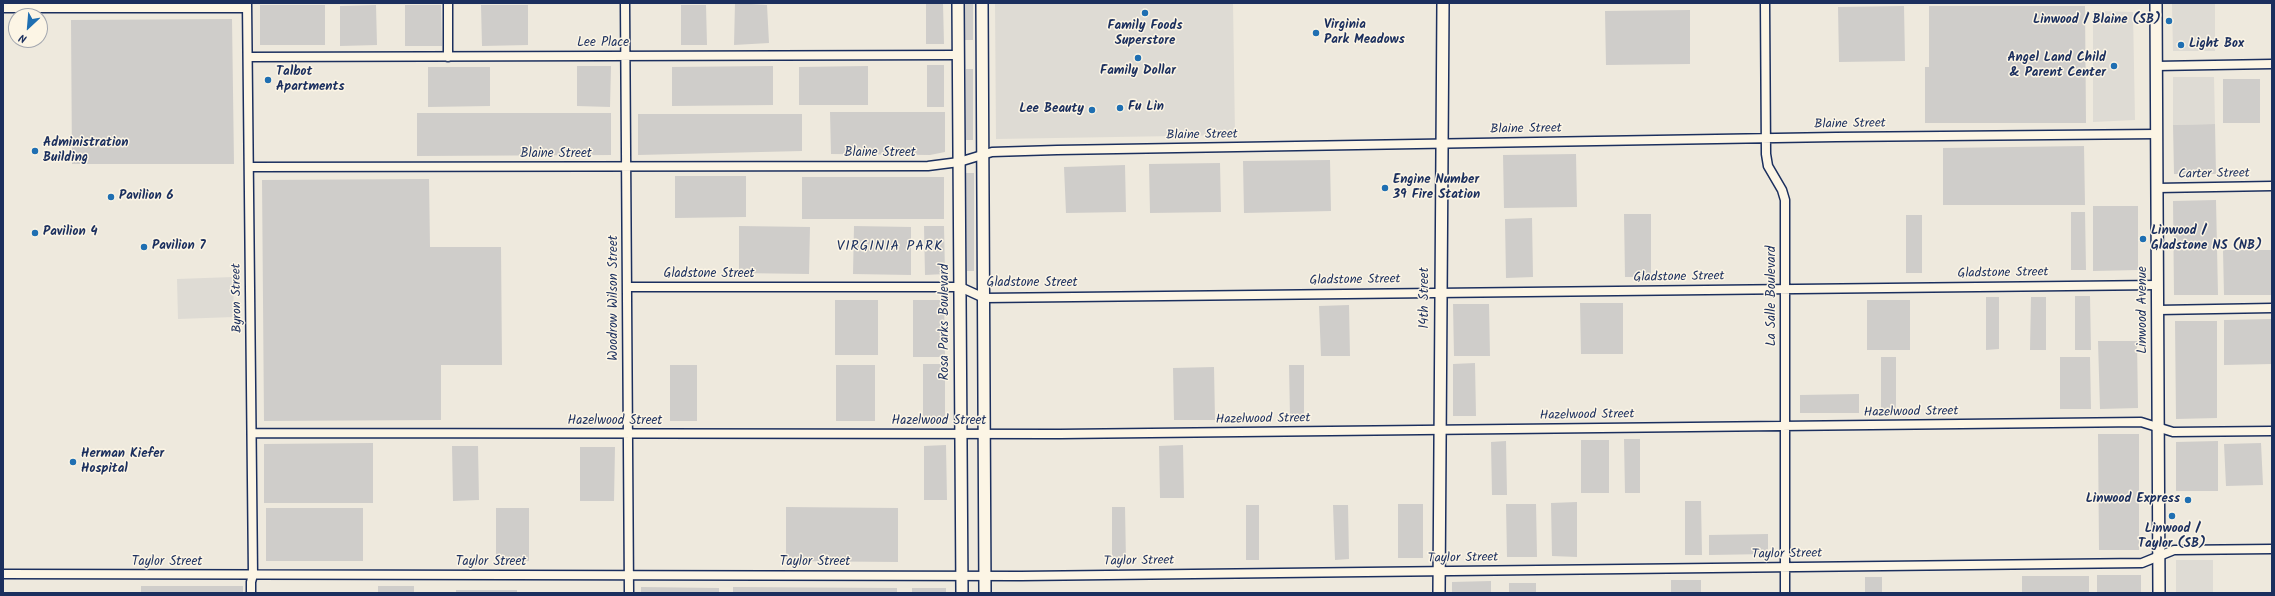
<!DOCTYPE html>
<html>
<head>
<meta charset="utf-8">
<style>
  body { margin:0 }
  #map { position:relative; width:2275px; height:596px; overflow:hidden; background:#eee9dd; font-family:Kalam,sans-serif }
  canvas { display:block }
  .frame { position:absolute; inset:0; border:4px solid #1b2f5e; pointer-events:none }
  .north { position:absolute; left:8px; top:8px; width:40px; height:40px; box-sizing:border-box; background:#fcf5e5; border:1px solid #a2a6af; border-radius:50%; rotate:206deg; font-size:11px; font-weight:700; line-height:16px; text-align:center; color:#1b2f5e }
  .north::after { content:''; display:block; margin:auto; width:14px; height:18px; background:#1f6fb2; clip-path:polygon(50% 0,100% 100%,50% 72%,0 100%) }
</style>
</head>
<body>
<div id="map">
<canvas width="2275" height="596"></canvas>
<div class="frame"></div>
<div class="north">N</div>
</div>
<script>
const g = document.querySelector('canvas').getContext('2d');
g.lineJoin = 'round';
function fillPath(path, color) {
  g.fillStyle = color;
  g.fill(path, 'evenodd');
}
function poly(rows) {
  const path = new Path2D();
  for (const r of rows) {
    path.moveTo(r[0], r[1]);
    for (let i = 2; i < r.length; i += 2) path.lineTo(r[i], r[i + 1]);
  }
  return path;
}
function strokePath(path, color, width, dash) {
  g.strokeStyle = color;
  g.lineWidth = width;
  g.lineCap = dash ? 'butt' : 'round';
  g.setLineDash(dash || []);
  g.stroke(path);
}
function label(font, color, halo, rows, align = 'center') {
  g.font = font + ' Kalam,sans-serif';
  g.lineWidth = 3;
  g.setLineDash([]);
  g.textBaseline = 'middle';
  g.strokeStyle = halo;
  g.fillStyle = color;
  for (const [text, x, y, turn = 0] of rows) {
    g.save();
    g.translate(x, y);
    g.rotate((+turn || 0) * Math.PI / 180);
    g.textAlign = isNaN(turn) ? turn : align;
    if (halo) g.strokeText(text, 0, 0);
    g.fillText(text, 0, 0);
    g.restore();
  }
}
const built = poly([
  [995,3,1233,3,1235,135,996,139],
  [2215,3,2215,51,2173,51,2172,4],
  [2093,11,2133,12,2135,120,2093,122],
  [2173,77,2214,77,2215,124,2173,125],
  [233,277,234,317,178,319,177,279],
  [2176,560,2213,560,2213,593,2176,593]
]);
const green = poly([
  [735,3,767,5,769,43,734,45],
  [926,3,943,3,944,44,926,44],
  [965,3,973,3,973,40,965,40],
  [260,5,325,5,325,45,260,45],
  [376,5,377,45,340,46,340,6],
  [405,5,441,5,442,46,405,46],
  [481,5,528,5,528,45,482,46],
  [681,5,706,5,707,45,681,45],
  [1904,6,1905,61,1839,62,1838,7],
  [1929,6,2085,6,2086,123,1925,123,1925,67,1929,67],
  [1690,10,1690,64,1606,65,1605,11],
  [232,19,234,164,72,164,71,20],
  [927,65,944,65,944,107,927,107],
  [577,66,611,66,610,107,577,106],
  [773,66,773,105,672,106,672,67],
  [868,66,868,105,799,105,799,67],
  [428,67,490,67,490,106,428,107],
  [966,69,973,69,973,140,966,140],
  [2223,79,2260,79,2260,123,2223,123],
  [830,112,945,112,945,152,930,155,831,154],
  [417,113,611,113,611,155,417,156],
  [638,114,802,114,802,151,638,155],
  [2215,124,2216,174,2174,174,2173,125],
  [2084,146,2085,205,1943,205,1943,148],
  [1576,154,1577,207,1504,208,1503,155],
  [1330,160,1331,211,1244,213,1243,161],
  [1220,163,1221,212,1150,213,1149,164],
  [1125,165,1126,212,1066,213,1064,167],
  [966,173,974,173,974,271,967,271],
  [675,176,746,176,746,217,675,218],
  [802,177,944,177,944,219,802,219],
  [429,179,430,247,501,247,502,365,441,365,441,420,264,421,262,180],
  [2216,200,2218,295,2174,295,2173,201],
  [2093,206,2138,206,2138,270,2093,271],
  [2071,212,2085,212,2086,270,2071,270],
  [1624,214,1651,214,1651,277,1625,277],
  [1906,215,1922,215,1922,273,1906,273],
  [1532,218,1533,277,1506,278,1505,219],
  [739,226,810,227,809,274,739,273],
  [854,226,911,227,911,275,853,274],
  [924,226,944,226,945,274,925,275],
  [2223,250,2272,250,2272,295,2224,295],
  [2075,296,2090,296,2091,350,2075,350],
  [1986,297,1999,297,1999,349,1986,350],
  [2031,297,2046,297,2046,350,2030,350],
  [835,300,878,300,878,355,835,355],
  [913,300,944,300,945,357,913,357],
  [1867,300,1910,300,1910,350,1867,350],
  [1580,303,1623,303,1623,354,1581,354],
  [1453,304,1489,304,1490,356,1454,356],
  [1349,305,1350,356,1321,356,1319,306],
  [2272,319,2272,364,2224,365,2224,320],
  [2175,321,2217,321,2217,418,2176,419],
  [2098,341,2137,341,2138,408,2100,409],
  [1881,357,1896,357,1896,412,1881,412],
  [2060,357,2090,357,2091,409,2060,409],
  [1475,363,1476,416,1453,416,1453,364],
  [923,364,945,364,945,422,923,422],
  [670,365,697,365,697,421,670,421],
  [836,365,875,365,875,421,836,421],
  [1289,365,1304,365,1304,418,1290,418],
  [1214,367,1215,420,1174,420,1173,368],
  [1859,394,1859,413,1800,413,1800,395],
  [2098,434,2139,434,2139,550,2099,550],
  [1624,439,1640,439,1640,493,1625,493],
  [1581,440,1609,440,1609,493,1581,493],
  [1506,441,1507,495,1492,495,1491,442],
  [2218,441,2218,491,2176,491,2176,442],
  [373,443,373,503,264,503,264,444],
  [2261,443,2263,485,2226,486,2224,444],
  [946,445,947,500,924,500,924,446],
  [1183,445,1184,498,1160,498,1159,446],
  [452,446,478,446,479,500,453,501],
  [580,447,615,447,614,501,580,501],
  [1685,501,1701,501,1702,555,1685,555],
  [1577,502,1577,557,1552,556,1551,503],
  [1398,504,1423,504,1423,558,1398,558],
  [1506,504,1536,504,1537,557,1507,557],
  [1246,505,1259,505,1259,560,1246,560],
  [1333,505,1348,505,1349,559,1335,560],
  [786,507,898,508,898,562,786,561],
  [1112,507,1125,507,1126,562,1112,562],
  [266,508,363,508,363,561,266,561],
  [496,508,529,508,529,561,496,561],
  [1768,534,1768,554,1709,555,1709,535],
  [2097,575,2141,575,2141,593,2097,593],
  [2022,576,2089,576,2089,593,2022,593],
  [1865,577,1882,577,1882,593,1865,593],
  [1671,580,1701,580,1701,593,1671,593],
  [1491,581,1491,593,1452,593,1452,582],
  [1509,583,1536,583,1536,593,1509,593],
  [141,586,243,586,243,593,141,593],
  [378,586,414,586,414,593,378,593],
  [641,587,719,588,719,593,641,593],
  [733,587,897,588,897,593,733,593],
  [912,588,946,588,946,593,912,593],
  [456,590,517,590,517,593,456,593]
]);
const street = poly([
  [247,3,253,575,251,582,251,593],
  [448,3,448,57],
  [625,3,629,593],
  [1765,3,1766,154,1768,166,1782,190,1785,200,1785,593],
  [3,8,247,8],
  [248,57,958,55],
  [2156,66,2272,64],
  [249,167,928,166,959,162,992,152,1057,150,1836,137,2157,134],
  [2157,188,2272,186],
  [627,287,960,287,984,298,2158,285],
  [2158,310,2272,308],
  [252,433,1060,434,2141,422,2173,432,2272,431],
  [3,574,1021,576,2142,563,2174,550,2272,549]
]);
const secondary = poly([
  [958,3,962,593],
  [982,3,985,593],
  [2156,3,2159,593],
  [1439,593,1443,3]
]);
const markers = [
  [1145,13,4,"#1f6fb2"],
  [2169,21,4,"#1f6fb2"],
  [1316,33,4,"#1f6fb2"],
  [2181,45,4,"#1f6fb2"],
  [1138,58,4,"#1f6fb2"],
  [2114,66,4,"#1f6fb2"],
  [268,80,4,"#1f6fb2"],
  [1120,108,4,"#1f6fb2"],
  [1092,110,4,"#1f6fb2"],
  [35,151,4,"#1f6fb2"],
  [1385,188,4,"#1f6fb2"],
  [111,197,4,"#1f6fb2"],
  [35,233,4,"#1f6fb2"],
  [2143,239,4,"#1f6fb2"],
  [144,247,4,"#1f6fb2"],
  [73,462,4,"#1f6fb2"],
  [2188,500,4,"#1f6fb2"],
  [2172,516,4,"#1f6fb2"]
];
const poiNames = [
  ["Linwood / Blaine (SB)",2161,21,"right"],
  ["Virginia",1324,26],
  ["Park Meadows",1324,41],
  ["Family Foods",1145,27,"center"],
  ["Superstore",1145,42,"center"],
  ["Light Box",2189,45],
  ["Angel Land Child",2106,59,"right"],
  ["& Parent Center",2106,74,"right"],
  ["Family Dollar",1138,72,"center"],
  ["Talbot",276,73],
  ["Apartments",276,88],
  ["Fu Lin",1128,108],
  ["Lee Beauty",1084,110,"right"],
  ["Administration",43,144],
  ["Building",43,159],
  ["Engine Number",1393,181],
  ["39 Fire Station",1393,196],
  ["Pavilion 6",119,197],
  ["Linwood /",2151,232],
  ["Gladstone NS (NB)",2151,247],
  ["Pavilion 4",43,233],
  ["Pavilion 7",152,247],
  ["Herman Kiefer",81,455],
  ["Hospital",81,470],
  ["Linwood Express",2180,500,"right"],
  ["Linwood /",2172,530,"center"],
  ["Taylor (SB)",2172,545,"center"]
];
const streetNames = [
  ["Lee Place",603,44],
  ["Blaine Street",1850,125,-1],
  ["Blaine Street",1526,130,-1],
  ["Blaine Street",1202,136,-1],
  ["Blaine Street",880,154],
  ["Blaine Street",556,155],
  ["Carter Street",2214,175,-1],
  ["Gladstone Street",2003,274,-1],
  ["Gladstone Street",709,275],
  ["Gladstone Street",1679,278,-1],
  ["Gladstone Street",1355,281,-1],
  ["Gladstone Street",1032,284],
  ["La Salle Boulevard",1773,296,-90],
  ["Byron Street",238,298,-91],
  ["Woodrow Wilson Street",615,298,-90],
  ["14th Street",1426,298,-90],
  ["Linwood Avenue",2144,310,-90],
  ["Rosa Parks Boulevard",946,322,-90],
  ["Hazelwood Street",1911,413,-1],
  ["Hazelwood Street",1587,416,-1],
  ["Hazelwood Street",1263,420,-1],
  ["Hazelwood Street",615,422],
  ["Hazelwood Street",939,422],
  ["Taylor Street",1787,555,-1],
  ["Taylor Street",1463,559,-1],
  ["Taylor Street",1139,562,-1],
  ["Taylor Street",167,563],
  ["Taylor Street",491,563],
  ["Taylor Street",815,563]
];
const neighbourhoodNames = [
  ["VIRGINIA PARK",890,248]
];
fillPath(built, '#dedbd4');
fillPath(green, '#cfcdca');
strokePath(street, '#1b2f5e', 11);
strokePath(secondary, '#1b2f5e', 14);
strokePath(street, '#fcf5e5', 8);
strokePath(secondary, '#fcf5e5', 11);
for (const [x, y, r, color] of markers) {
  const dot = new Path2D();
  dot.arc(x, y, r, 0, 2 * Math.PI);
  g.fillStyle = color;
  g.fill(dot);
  strokePath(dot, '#fcf5e5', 1.5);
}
label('bold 13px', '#1b2f5e', '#fcf5e5', poiNames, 'left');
label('13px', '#1b2f5e', '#fcf5e5', streetNames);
g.letterSpacing = '1px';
label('14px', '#1b2f5e', '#fcf5e5', neighbourhoodNames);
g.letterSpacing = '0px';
</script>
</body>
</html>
